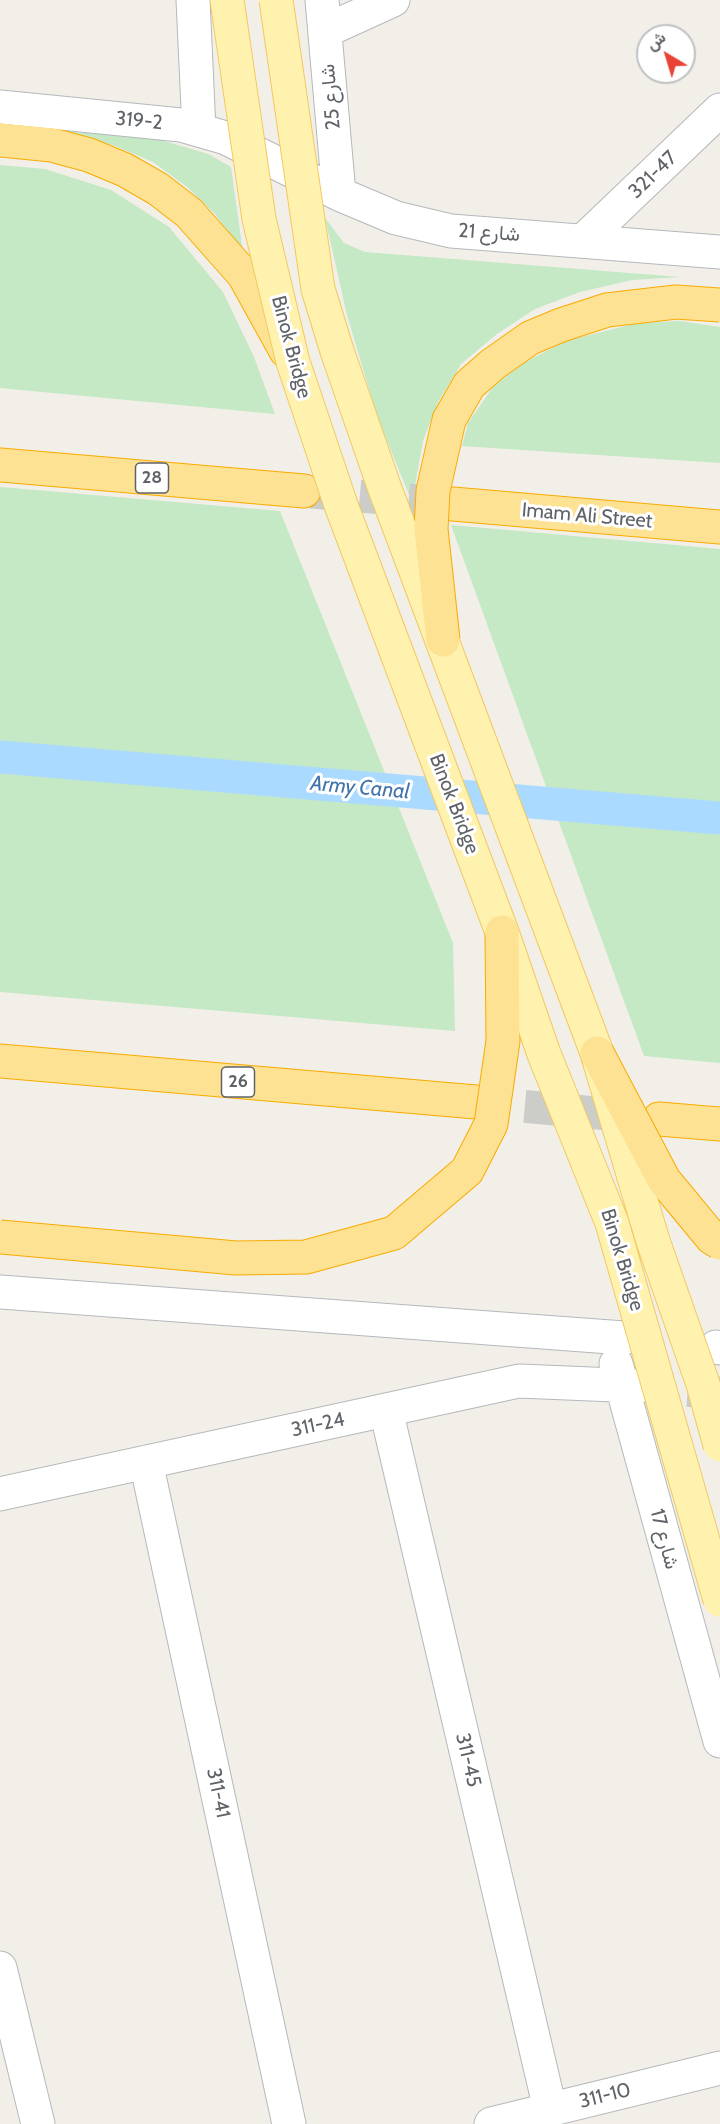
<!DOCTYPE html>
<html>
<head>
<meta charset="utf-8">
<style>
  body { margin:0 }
  #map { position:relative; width:720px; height:2124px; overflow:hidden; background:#f1efe8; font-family:Cabin,Vazirmatn,sans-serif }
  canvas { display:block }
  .north { position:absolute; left:636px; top:24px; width:60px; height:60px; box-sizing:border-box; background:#fff; border:2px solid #bfc1c3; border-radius:50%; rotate:322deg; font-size:16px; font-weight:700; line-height:24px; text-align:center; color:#5f6368 }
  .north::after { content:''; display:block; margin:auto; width:21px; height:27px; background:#ea4335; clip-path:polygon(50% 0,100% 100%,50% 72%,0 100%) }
</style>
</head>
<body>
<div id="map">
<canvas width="720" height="2124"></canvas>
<div class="north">ش</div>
</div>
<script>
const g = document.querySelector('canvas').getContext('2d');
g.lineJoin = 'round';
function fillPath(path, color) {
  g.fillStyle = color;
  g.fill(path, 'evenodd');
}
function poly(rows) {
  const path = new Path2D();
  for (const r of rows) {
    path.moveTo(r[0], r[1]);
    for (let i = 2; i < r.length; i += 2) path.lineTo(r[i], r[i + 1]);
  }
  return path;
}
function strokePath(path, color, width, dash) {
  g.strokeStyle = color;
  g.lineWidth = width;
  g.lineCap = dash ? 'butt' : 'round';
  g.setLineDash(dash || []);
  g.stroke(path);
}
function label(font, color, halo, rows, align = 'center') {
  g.font = font + ' Cabin,Vazirmatn,sans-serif';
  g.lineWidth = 6;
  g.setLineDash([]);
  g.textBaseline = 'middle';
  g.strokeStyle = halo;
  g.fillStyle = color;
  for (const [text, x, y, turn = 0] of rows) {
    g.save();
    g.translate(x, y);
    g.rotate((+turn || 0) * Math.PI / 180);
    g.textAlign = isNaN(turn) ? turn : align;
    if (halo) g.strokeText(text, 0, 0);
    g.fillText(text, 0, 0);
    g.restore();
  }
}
const green = poly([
  [70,132,144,135,208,154,231,167,242,246,240,248,214,213,187,187,153,162,115,146],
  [0,165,45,169,111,190,169,227,223,292,254,357,275,414,0,388],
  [325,218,344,243,365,252,680,277,632,280,580,292,535,309,497,334,461,364,438,402,423,441,413,497,410,497,378,419,347,315],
  [680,321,720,327,720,463,462,446,468,423,493,387,523,363,566,341,637,323],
  [0,487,280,511,453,943,455,1031,0,992],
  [451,525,720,549,720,1063,644,1056]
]);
const canal = poly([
  [0,757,720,818]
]);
const minorTunnel = poly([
  [639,1386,720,1393]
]);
const highwayTunnel = poly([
  [311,492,453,504],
  [476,1102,641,1117]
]);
const minor = poly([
  [193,0,199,130],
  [322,0,339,194],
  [325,31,393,0],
  [0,107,181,125,226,138,339,194,396,218,451,231,720,252],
  [585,239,720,110],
  [0,1292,624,1338],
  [716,1347,720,1348],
  [616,1364,720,1741],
  [386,1410,550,2109],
  [146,1462,289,2124],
  [0,1494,519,1381,639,1386],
  [0,1968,38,2124],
  [491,2124,720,2068]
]);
const highway = poly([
  [0,140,52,145,89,155,125,170,158,189,189,213,244,275,286,351],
  [0,465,304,491],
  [453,504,720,527],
  [0,1061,476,1102],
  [659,1119,720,1124]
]);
const majorBridge = poly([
  [227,0,259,219,293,362,341,505,502,932,544,1054,612,1223,720,1600],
  [276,0,318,289,337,351,385,489,597,1053,653,1241,703,1384,720,1445]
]);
const highwayBridge = poly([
  [443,640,431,529,433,491,449,420,469,385,493,364,530,338,561,325,607,310,676,302,720,305],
  [597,1053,664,1180,712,1238,720,1243],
  [0,1237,236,1258,306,1257,394,1233,467,1171,491,1124,503,1041,502,932]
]);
const shields = [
  [152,478,33],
  [238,1082,33]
];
const shieldNames = [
  ["28",152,478],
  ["26",238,1082]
];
const streetNames = [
  ["شارع 25",331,97,-95],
  ["319-2",139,121,6],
  ["321-47",653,175,-44],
  ["شارع 21",489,233,4],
  ["Binok Bridge",291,347,75],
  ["Imam Ali Street",587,516,5],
  ["Binok Bridge",454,804,69],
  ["Binok Bridge",622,1260,73],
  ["311-24",318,1425,-12],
  ["شارع 17",664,1539,75],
  ["311-45",468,1760,77],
  ["311-41",218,1793,78],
  ["311-10",605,2096,-14]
];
const waterNames = [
  ["Army Canal",360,788,5]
];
fillPath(green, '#c5e8c5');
strokePath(canal, '#aadaff', 33);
strokePath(minorTunnel, '#ccccc8', 33, [33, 16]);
strokePath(highwayTunnel, '#ccccc8', 33, [33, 16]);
strokePath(minor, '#b5b8bc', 35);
strokePath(highway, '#f9ab00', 35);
strokePath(minor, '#fff', 33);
strokePath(highway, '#fde293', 33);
strokePath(majorBridge, '#f2c960', 35, []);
strokePath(highwayBridge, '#f9ab00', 35, []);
strokePath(majorBridge, '#fff2af', 33);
strokePath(highwayBridge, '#fde293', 33);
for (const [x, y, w] of shields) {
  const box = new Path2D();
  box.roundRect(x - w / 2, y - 15, w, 30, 4.5);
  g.fillStyle = '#fff';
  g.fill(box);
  strokePath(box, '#5f6368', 1.5);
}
label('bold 18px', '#5f6368', null, shieldNames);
label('20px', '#5f6368', '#fff', streetNames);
label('italic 21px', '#4174aa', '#fff', waterNames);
</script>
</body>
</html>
